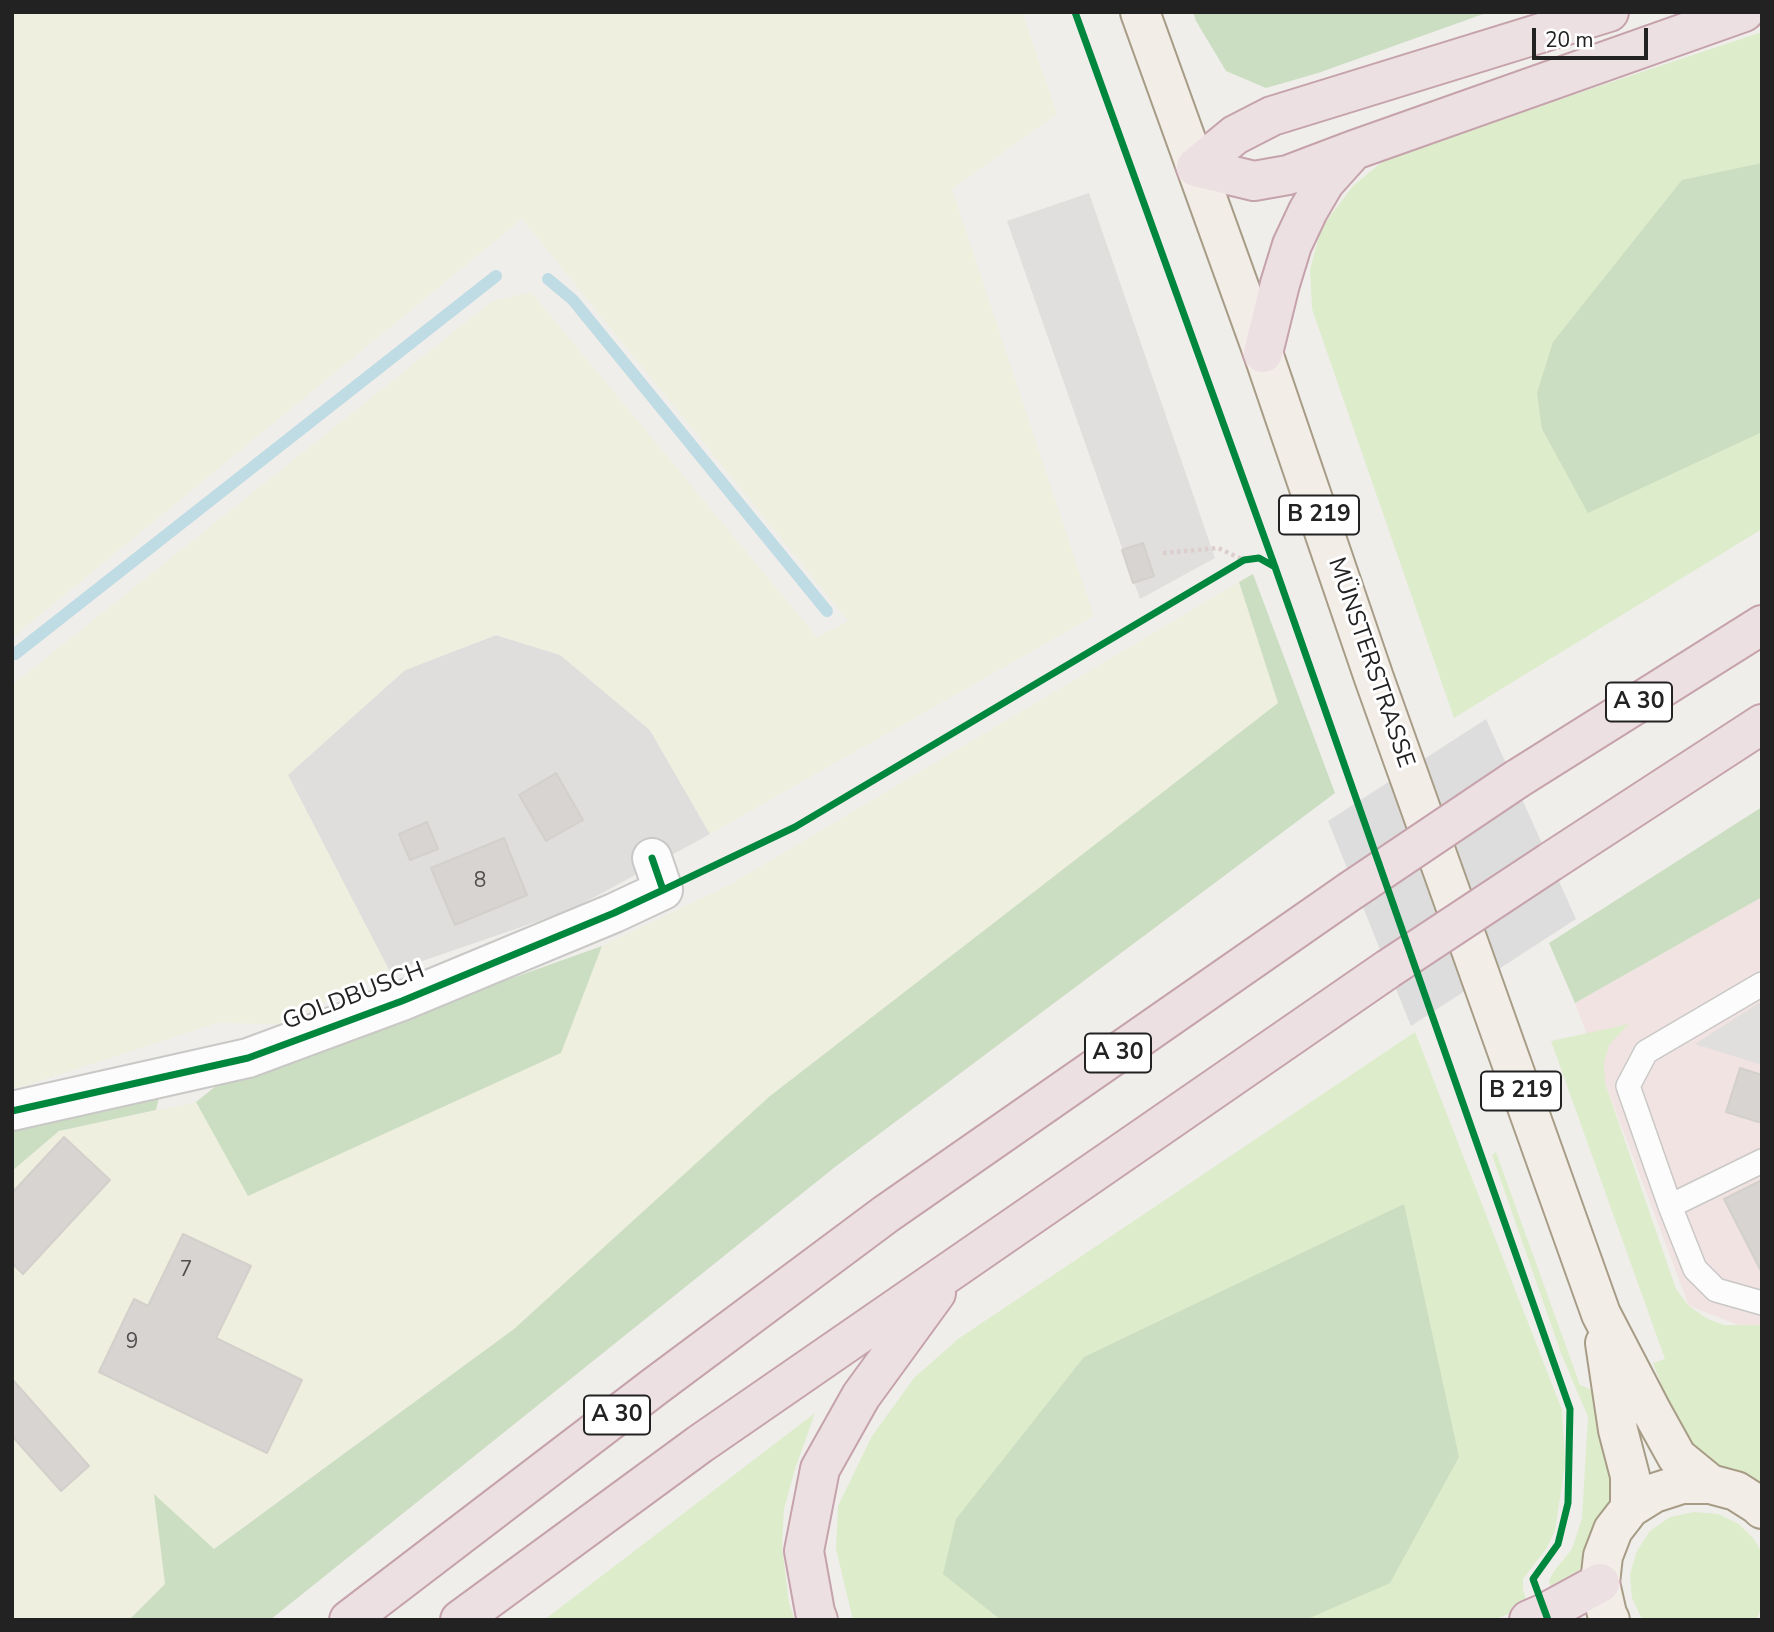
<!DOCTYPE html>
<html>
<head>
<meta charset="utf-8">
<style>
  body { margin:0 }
  #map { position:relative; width:1774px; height:1632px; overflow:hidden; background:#f0eeeb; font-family:"Nunito Sans",sans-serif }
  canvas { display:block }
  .frame { position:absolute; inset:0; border:14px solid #222; pointer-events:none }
  .scale { position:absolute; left:1532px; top:28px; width:116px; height:32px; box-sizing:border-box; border:4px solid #222; border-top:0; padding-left:9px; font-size:21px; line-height:24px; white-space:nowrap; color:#222; -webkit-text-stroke:5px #fff; paint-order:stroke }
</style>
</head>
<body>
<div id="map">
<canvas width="1774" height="1632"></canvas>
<div class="frame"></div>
<div class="scale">20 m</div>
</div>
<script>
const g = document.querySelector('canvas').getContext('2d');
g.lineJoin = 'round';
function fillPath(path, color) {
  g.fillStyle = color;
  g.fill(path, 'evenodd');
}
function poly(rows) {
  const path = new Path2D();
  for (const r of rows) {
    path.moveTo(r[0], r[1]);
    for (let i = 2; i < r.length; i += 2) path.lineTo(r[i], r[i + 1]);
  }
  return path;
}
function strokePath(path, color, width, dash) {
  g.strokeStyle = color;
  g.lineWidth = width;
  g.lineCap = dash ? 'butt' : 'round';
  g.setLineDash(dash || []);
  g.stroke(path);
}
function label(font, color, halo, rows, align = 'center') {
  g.font = font + ' "Nunito Sans",sans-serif';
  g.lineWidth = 6;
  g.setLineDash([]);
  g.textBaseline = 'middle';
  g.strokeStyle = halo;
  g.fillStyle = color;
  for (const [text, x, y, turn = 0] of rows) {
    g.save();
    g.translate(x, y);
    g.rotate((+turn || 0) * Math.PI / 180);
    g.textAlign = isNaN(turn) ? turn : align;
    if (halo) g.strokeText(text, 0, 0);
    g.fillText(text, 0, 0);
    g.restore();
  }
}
const residential = poly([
  [496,635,561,655,650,730,710,834,571,910,390,972,287,775,405,670]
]);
const commercial = poly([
  [1762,897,1762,1334,1689,1306,1575,1003]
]);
const farmland = poly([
  [12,12,1022,12,1057,114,952,189,1094,616,710,834,650,730,560,655,496,635,405,670,288,775,390,972,278,1024,217,1023,12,1090,12,685,492,301,531,292,817,637,848,621,522,219,12,638],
  [1239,582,1278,703,770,1096,514,1329,213,1549,155,1495,165,1585,129,1620,12,1620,12,1171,59,1131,196,1102,248,1195,561,1053,602,946,731,884]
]);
const grass = poly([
  [1762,32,1762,529,1454,718,1312,309,1310,270,1321,228,1353,186,1389,156],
  [1629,1024,1609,1045,1604,1063,1605,1083,1676,1289,1689,1306,1706,1318,1724,1325,1762,1325,1762,1482,1748,1480,1699,1458,1677,1425,1653,1363,1665,1359,1551,1041],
  [1415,1032,1562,1410,1565,1464,1555,1531,1546,1549,1523,1579,1523,1590,1528,1606,1494,1620,1467,1620,1465,1618,1460,1620,853,1620,836,1549,838,1506,872,1436,914,1378,958,1339],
  [1496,1152,1580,1385,1592,1390,1613,1461,1617,1485,1588,1569,1553,1597,1549,1581,1554,1571,1572,1549,1582,1518,1588,1417,1561,1353,1492,1155],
  [815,1413,795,1469,784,1509,782,1546,789,1603,795,1620,544,1620],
  [1694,1512,1718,1514,1739,1524,1754,1539,1762,1553,1762,1607,1756,1620,1642,1619,1632,1598,1630,1574,1637,1551,1650,1531,1670,1517]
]);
const forest = poly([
  [1193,12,1489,12,1318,73,1266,88,1226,71,1196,21],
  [1762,163,1762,432,1588,513,1542,429,1537,393,1553,342,1682,180],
  [1253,574,1335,793,835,1167,270,1620,129,1620,165,1584,154,1494,214,1549,514,1329,770,1096,1278,703,1239,582],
  [1762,807,1762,897,1575,1003,1549,943],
  [602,946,561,1053,248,1196,196,1102,221,1082],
  [159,1098,156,1110,59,1131,12,1171,12,1128],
  [1404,1204,1459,1457,1390,1583,1305,1620,1001,1620,943,1574,956,1519,1084,1357]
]);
const parking = poly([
  [1089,193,1215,558,1140,599,1007,221],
  [1762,1001,1762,1065,1695,1044]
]);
const pier = poly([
  [1486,719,1576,919,1411,1026,1328,821]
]);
const stream = poly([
  [548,279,573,300,827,611],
  [15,654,496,276]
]);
const building = poly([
  [1143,543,1154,576,1133,583,1122,550,1143,543],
  [556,773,583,820,546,841,519,795,556,773],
  [427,822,438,849,410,860,399,834,427,822],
  [504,838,527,895,455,925,431,868,504,838],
  [1740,1068,1762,1075,1762,1123,1726,1112,1740,1068],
  [64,1137,110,1180,23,1274,12,1263,12,1193,64,1137],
  [1762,1180,1762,1273,1724,1199,1762,1180],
  [183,1234,251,1266,216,1338,302,1380,267,1453,99,1372,134,1299,148,1306,183,1234],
  [12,1379,89,1466,61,1491,12,1436,12,1379]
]);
const path = poly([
  [1163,553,1218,548,1244,560]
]);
const service = poly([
  [1762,1161,1670,1206,1695,1269,1716,1290,1762,1303],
  [1670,1206,1628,1086,1646,1052,1762,984]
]);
const minor = poly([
  [12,1111,248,1058,402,1001,614,913,663,890,652,858]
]);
const primary = poly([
  [1140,12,1263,353,1374,678,1601,1314,1652,1412,1677,1457,1710,1484],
  [1605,1343,1618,1430,1630,1476,1630,1508],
  [1610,1620,1607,1614,1600,1583,1603,1556,1613,1530,1630,1508,1654,1493,1682,1484,1710,1484,1736,1491,1758,1505,1762,1509]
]);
const motorway = poly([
  [1196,167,1254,181,1288,175,1354,150,1744,12],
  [1196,167,1235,135,1272,116,1609,12],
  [1263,353,1280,284,1292,245,1308,211,1325,182,1352,152],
  [1517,779,1762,625],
  [1550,862,1762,724],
  [349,1620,654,1387,886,1214,1349,892],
  [460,1620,700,1444,1388,969],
  [818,1620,815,1612,804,1551,820,1469,861,1396,936,1293],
  [1529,1620,1545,1613,1600,1583]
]);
const motorwayBridge = poly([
  [1349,892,1517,779],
  [1388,969,1550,862]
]);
const cycleway = poly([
  [1075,12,1275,567,1570,1409,1568,1503,1558,1544,1533,1579,1548,1620],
  [663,890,795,827,1244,560,1259,558,1275,567],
  [12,1111,248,1058,402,1001,614,913,663,890,652,858]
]);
const numberNames = [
  ["8",480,882],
  ["7",186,1271],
  ["9",132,1343]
];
const shields = [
  [1319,515,80],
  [1639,702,66],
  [1118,1053,66],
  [1521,1091,80],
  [617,1415,66]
];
const shieldNames = [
  ["B 219",1319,515],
  ["A 30",1639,702],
  ["A 30",1118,1053],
  ["B 219",1521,1091],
  ["A 30",617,1415]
];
const streetNames = [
  ["MÜNSTERSTRASSE",1370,663,71],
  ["GOLDBUSCH",354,997,-21]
];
fillPath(residential, '#dfdedc');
fillPath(commercial, '#f1e3e1');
fillPath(farmland, '#efefdf');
fillPath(grass, '#ddeccb');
fillPath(forest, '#cbdec1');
fillPath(parking, '#e0dfde');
fillPath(pier, '#dedddd');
strokePath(stream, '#bfdbe3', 12);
fillPath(building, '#d7d4d2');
strokePath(building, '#d3d0cc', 2);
strokePath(service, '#c9c8c7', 26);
strokePath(minor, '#c9c8c7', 42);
strokePath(primary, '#a79c86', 42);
strokePath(motorway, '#c5a2ac', 42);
strokePath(path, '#dccecd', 4.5, [3.5, 3.5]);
strokePath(service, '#fdfcfc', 23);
strokePath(minor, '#fdfcfc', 38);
strokePath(primary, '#f3ede7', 38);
strokePath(motorway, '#ece0e2', 38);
strokePath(motorwayBridge, '#c5a2ac', 42, []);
strokePath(motorwayBridge, '#ece0e2', 38);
strokePath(cycleway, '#00873e', 7);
label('21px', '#4f4e4e', null, numberNames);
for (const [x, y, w] of shields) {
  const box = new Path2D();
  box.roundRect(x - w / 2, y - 19.5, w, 39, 5);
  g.fillStyle = '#fff';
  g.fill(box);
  strokePath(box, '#222', 2);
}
label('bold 23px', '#222', null, shieldNames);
label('24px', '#222', '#fff', streetNames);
</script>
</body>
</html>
